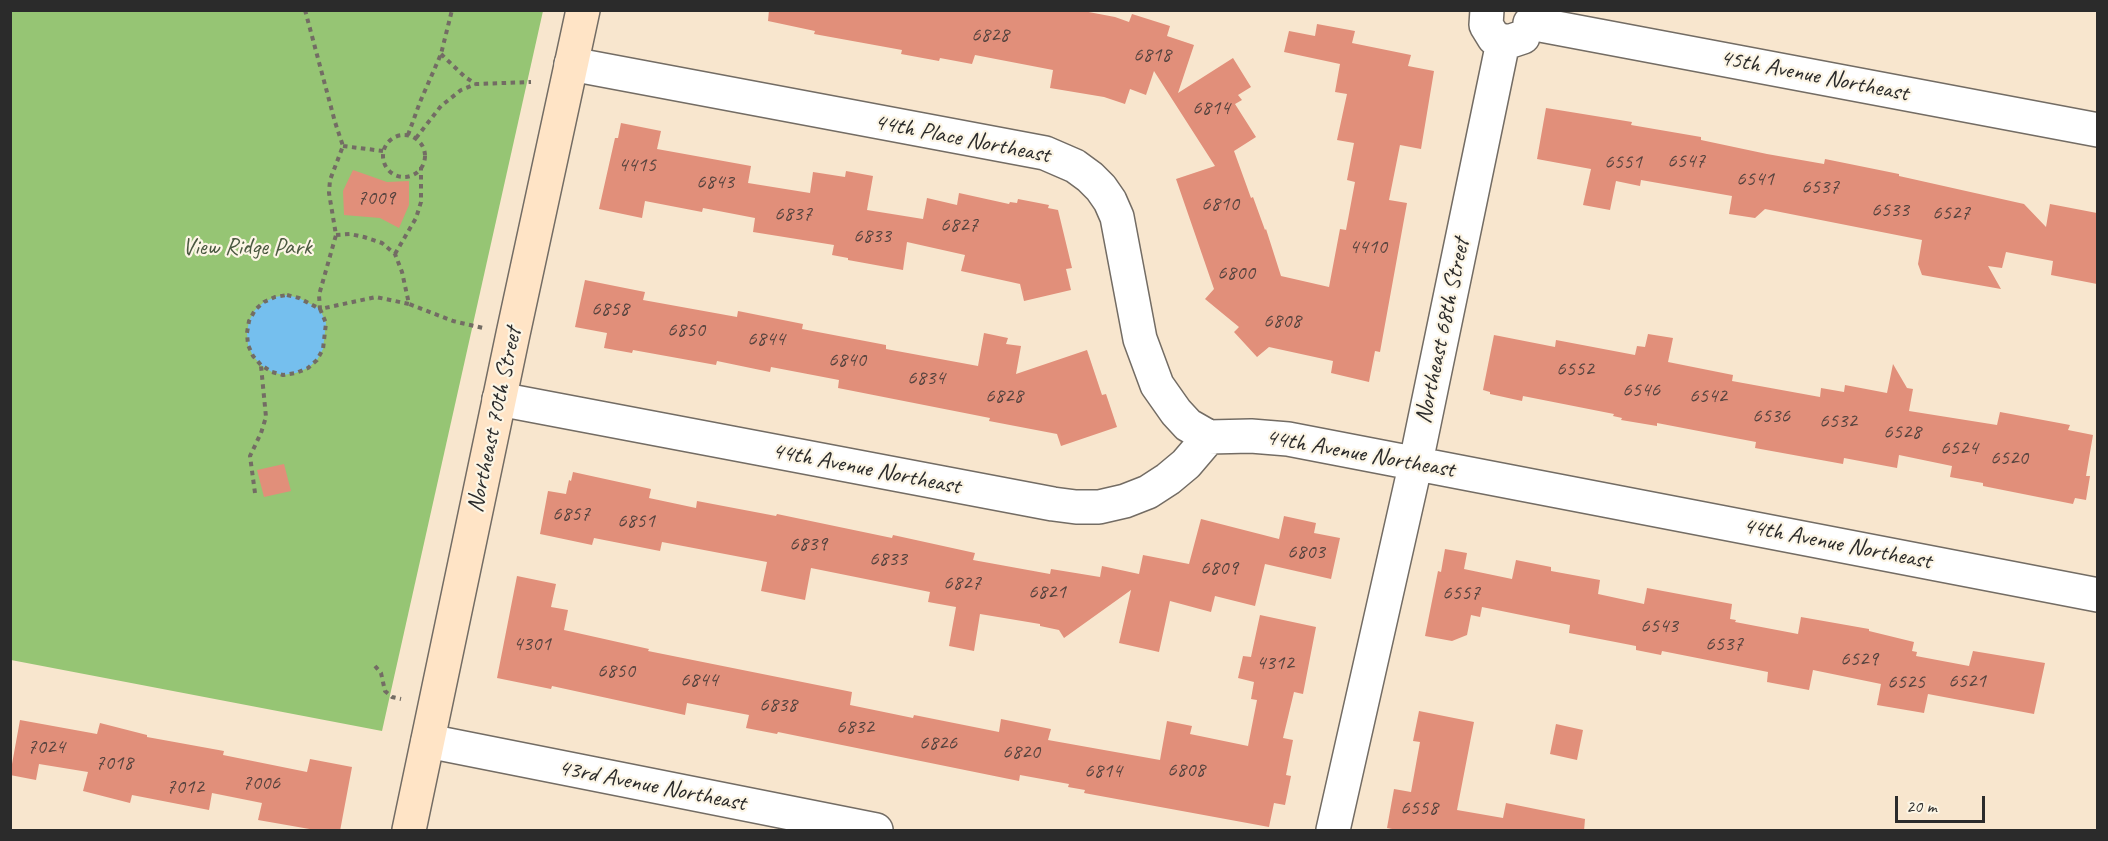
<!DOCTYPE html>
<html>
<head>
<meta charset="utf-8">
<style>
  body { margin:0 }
  #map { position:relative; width:2108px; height:841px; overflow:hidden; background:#f8e6ce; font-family:Caveat,sans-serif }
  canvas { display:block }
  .frame { position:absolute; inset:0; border:12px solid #2b2b2b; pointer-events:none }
  .scale { position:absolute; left:1895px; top:796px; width:90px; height:27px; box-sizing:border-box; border:3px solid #2b2b2b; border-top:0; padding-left:8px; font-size:18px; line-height:21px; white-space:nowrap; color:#2b2b2b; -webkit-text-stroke:4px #fcf5e5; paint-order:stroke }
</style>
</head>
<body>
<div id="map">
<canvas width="2108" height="841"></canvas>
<div class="frame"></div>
<div class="scale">20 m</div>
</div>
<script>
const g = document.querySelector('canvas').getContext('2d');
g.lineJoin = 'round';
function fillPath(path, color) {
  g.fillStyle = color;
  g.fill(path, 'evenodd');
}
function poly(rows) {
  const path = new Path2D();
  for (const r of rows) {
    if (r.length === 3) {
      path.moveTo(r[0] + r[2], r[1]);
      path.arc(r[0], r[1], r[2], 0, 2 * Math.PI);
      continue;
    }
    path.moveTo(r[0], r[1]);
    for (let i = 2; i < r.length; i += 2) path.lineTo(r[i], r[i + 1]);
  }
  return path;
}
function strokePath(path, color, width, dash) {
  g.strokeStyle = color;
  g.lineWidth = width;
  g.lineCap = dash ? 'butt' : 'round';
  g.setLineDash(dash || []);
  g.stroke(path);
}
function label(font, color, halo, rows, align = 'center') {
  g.font = font + ' Caveat,sans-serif';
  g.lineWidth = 4.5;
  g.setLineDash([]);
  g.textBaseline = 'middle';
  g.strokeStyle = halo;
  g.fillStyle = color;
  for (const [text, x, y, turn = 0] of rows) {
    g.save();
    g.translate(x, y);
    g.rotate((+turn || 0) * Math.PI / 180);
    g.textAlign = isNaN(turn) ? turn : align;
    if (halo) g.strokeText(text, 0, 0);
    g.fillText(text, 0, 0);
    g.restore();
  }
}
const green = poly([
  [10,11,543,11,382,731,11,660]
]);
const water = poly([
  [287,295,299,298,320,309,326,323,323,349,317,360,308,368,296,373,283,375,272,372,261,365,253,356,248,345,247,333,249,321,255,310,264,302,275,297]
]);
const building = poly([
  [769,10,1078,10,1115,17,1129,22,1132,14,1170,26,1167,36,1194,45,1178,93,1233,58,1251,87,1238,95,1242,100,1235,104,1256,137,1234,151,1251,198,1253,197,1265,230,1266,229,1281,276,1329,287,1340,229,1346,230,1355,182,1347,180,1354,143,1337,140,1347,94,1335,92,1340,64,1284,52,1289,31,1315,36,1317,24,1355,31,1352,43,1411,55,1408,66,1434,71,1421,149,1400,145,1389,200,1407,203,1380,352,1375,351,1369,382,1331,373,1333,361,1269,347,1257,357,1234,332,1239,327,1205,299,1214,289,1176,179,1215,166,1154,71,1146,95,1130,89,1125,104,1104,97,1050,88,1053,70,975,55,972,64,940,58,939,61,901,54,902,50,814,34,815,31,768,21],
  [1546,108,1632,122,1631,125,1701,137,1701,140,1767,154,1824,164,1825,159,1899,174,1899,176,2024,204,2046,227,2050,204,2097,213,2097,284,2051,275,2053,261,2006,252,2002,268,1988,266,2001,289,1922,275,1918,264,1922,240,1765,209,1755,218,1729,214,1732,196,1641,180,1640,186,1616,181,1610,210,1583,205,1591,169,1537,159],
  [621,123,661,131,657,149,751,166,748,183,810,193,813,172,845,177,846,171,873,176,867,210,923,219,927,198,957,205,959,193,1009,204,1010,202,1017,203,1018,199,1049,205,1048,208,1058,210,1072,268,1066,269,1071,290,1024,301,1020,284,961,271,965,255,907,242,903,270,848,260,848,258,832,255,834,245,753,232,755,218,703,208,702,212,645,201,642,218,599,209,615,138,618,138],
  [353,170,387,182,409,181,409,205,399,228,380,218,344,215,343,191],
  [585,280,645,292,643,300,737,317,738,311,803,324,802,329,886,345,886,349,978,366,984,333,1008,338,1006,344,1021,346,1016,374,1087,350,1102,395,1106,394,1117,427,1061,446,1057,434,989,421,990,418,838,388,839,380,771,367,770,372,717,361,716,365,633,350,632,353,604,348,607,333,575,327],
  [1648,334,1673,338,1668,362,1733,375,1732,381,1820,397,1821,388,1844,392,1845,385,1887,393,1893,364,1907,388,1913,389,1909,411,1997,425,2000,412,2070,425,2068,430,2093,435,2086,476,2090,476,2086,500,2075,498,2073,504,1983,486,1983,483,1950,477,1952,466,1899,455,1897,468,1844,458,1843,464,1755,448,1756,442,1657,423,1657,426,1621,420,1622,418,1613,416,1614,414,1523,396,1522,401,1490,394,1490,392,1483,390,1494,335,1555,347,1556,340,1635,355,1637,346,1645,347],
  [284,464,291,491,264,497,257,470],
  [573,472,651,489,649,498,696,508,697,501,776,516,777,514,892,538,893,535,975,553,973,560,1050,574,1051,569,1100,577,1102,566,1139,574,1143,555,1189,564,1201,519,1279,539,1284,516,1316,523,1314,533,1340,538,1331,579,1265,564,1255,606,1215,596,1211,612,1170,601,1159,652,1119,643,1131,590,1064,638,1059,630,1040,626,1040,624,980,614,974,651,949,646,956,607,928,602,930,592,811,568,805,600,761,591,767,562,662,542,660,551,594,538,592,545,540,534,548,491,566,494,569,480,571,481],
  [1445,549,1467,553,1464,569,1512,579,1516,560,1551,567,1551,571,1600,580,1598,594,1644,604,1647,588,1732,604,1730,619,1736,620,1735,622,1798,634,1801,617,1869,629,1869,631,1914,642,1912,651,1917,652,1916,656,1969,666,1973,651,2045,663,2034,714,1928,694,1924,713,1877,705,1881,684,1813,670,1809,690,1767,682,1768,672,1662,651,1661,655,1636,650,1636,646,1569,633,1570,625,1482,607,1480,617,1471,615,1467,635,1452,641,1425,636,1438,571,1441,572],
  [517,576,556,584,551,607,568,610,564,630,649,649,648,651,852,692,850,705,913,718,914,715,999,732,1001,719,1051,729,1048,740,1160,760,1167,721,1192,726,1190,734,1248,746,1257,700,1251,699,1254,682,1238,678,1243,656,1251,657,1260,615,1316,627,1303,694,1294,692,1283,738,1293,740,1286,775,1291,776,1285,805,1274,803,1269,827,1084,793,1085,790,1068,787,1069,784,1020,775,1019,781,778,732,777,734,746,728,749,715,687,703,685,715,552,686,551,689,497,678],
  [1419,711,1474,722,1457,810,1503,818,1506,803,1585,819,1584,831,1402,831,1387,828,1394,789,1411,792,1420,742,1413,741],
  [20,720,97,734,100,723,147,735,147,737,224,751,223,755,307,772,310,759,352,767,340,831,321,831,258,820,262,803,212,793,209,810,132,795,130,803,83,791,88,772,39,764,36,780,10,775],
  [1556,724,1583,730,1577,760,1550,754]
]);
const path = poly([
  [305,10,335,122,343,146,330,180,329,193,336,235,319,295,320,309,376,297,409,304],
  [441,54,465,77,476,84],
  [408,135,420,102,441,54,452,10],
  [404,156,21],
  [416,138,441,106,461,90,476,84,531,82],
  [343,146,383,151],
  [336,235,350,234,364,237,382,243,395,254,402,272,409,304,453,321,483,328],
  [395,254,416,218,421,202,421,167],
  [287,295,299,298,320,309,326,323,323,349,317,360,308,368,296,373,283,375,272,372,261,365,253,356,248,345,247,333,249,321,255,310,264,302,275,297,287,295],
  [255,493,250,456,261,433,266,417,261,366],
  [375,666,381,673,385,691,392,697,401,699]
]);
const street = poly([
  [1487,10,1486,25,1494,38,1508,42,1523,37],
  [1530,23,2098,130],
  [571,64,1045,153,1075,166,1090,177,1101,188,1110,201,1117,217,1140,339,1157,385,1176,412,1188,425,1209,437],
  [499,399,1053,504,1076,507,1099,507,1125,501,1148,492,1168,479,1186,464,1209,437,1251,436,1288,439,2098,595],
  [428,741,876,830],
  [1333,830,1416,462,1503,42]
]);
const secondary = poly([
  [409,830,513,334,583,10]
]);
const numberNames = [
  ["6828",990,35],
  ["6818",1152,55],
  ["6814",1211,108],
  ["6547",1686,161],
  ["6551",1623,162],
  ["4415",637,165],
  ["6541",1755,179],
  ["6843",715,182],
  ["6537",1820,187],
  ["7009",376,198],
  ["6810",1220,204],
  ["6533",1890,210],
  ["6527",1951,213],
  ["6837",793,214],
  ["6827",959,225],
  ["6833",872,236],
  ["4410",1368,247],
  ["6800",1236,273],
  ["6858",610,309],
  ["6808",1282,321],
  ["6850",686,330],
  ["6844",766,339],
  ["6840",847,360],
  ["6552",1575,369],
  ["6834",926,378],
  ["6546",1641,390],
  ["6828",1004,396],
  ["6542",1708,396],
  ["6536",1771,416],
  ["6532",1838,421],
  ["6528",1902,432],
  ["6524",1959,448],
  ["6520",2009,458],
  ["6857",571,514],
  ["6851",636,521],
  ["6839",808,544],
  ["6803",1306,552],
  ["6833",888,559],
  ["6809",1219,568],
  ["6827",962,583],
  ["6821",1047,592],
  ["6557",1461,593],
  ["6543",1659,626],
  ["4301",532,644],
  ["6537",1724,644],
  ["6529",1859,659],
  ["4312",1275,663],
  ["6850",616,671],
  ["6844",699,680],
  ["6521",1967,681],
  ["6525",1906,682],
  ["6838",778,705],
  ["6832",855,727],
  ["6826",938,743],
  ["7024",46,747],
  ["6820",1021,752],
  ["7018",114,763],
  ["6808",1186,770],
  ["6814",1103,771],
  ["7006",261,783],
  ["7012",185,787],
  ["6558",1419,808]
];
const streetNames = [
  ["45th Avenue Northeast",1814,76,11],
  ["44th Place Northeast",962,139,11],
  ["Northeast 68th Street",1443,331,-78],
  ["Northeast 70th Street",495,420,-78],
  ["44th Avenue Northeast",1360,454,10],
  ["44th Avenue Northeast",866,469,11],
  ["44th Avenue Northeast",1837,544,11],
  ["43rd Avenue Northeast",652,786,11]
];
const parkNames = [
  ["View Ridge Park",247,248]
];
fillPath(green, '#96c574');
fillPath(water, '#75bfee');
fillPath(building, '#e18f7a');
strokePath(street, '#736c64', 36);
strokePath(secondary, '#736c64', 36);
strokePath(path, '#736c64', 4, [4.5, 4.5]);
strokePath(street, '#fff', 33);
strokePath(secondary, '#ffe4c6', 33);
label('21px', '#58443f', null, numberNames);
label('24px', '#2b2b2b', '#fcf5e5', streetNames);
label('24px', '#4b5941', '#fcf5e5', parkNames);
</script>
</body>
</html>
